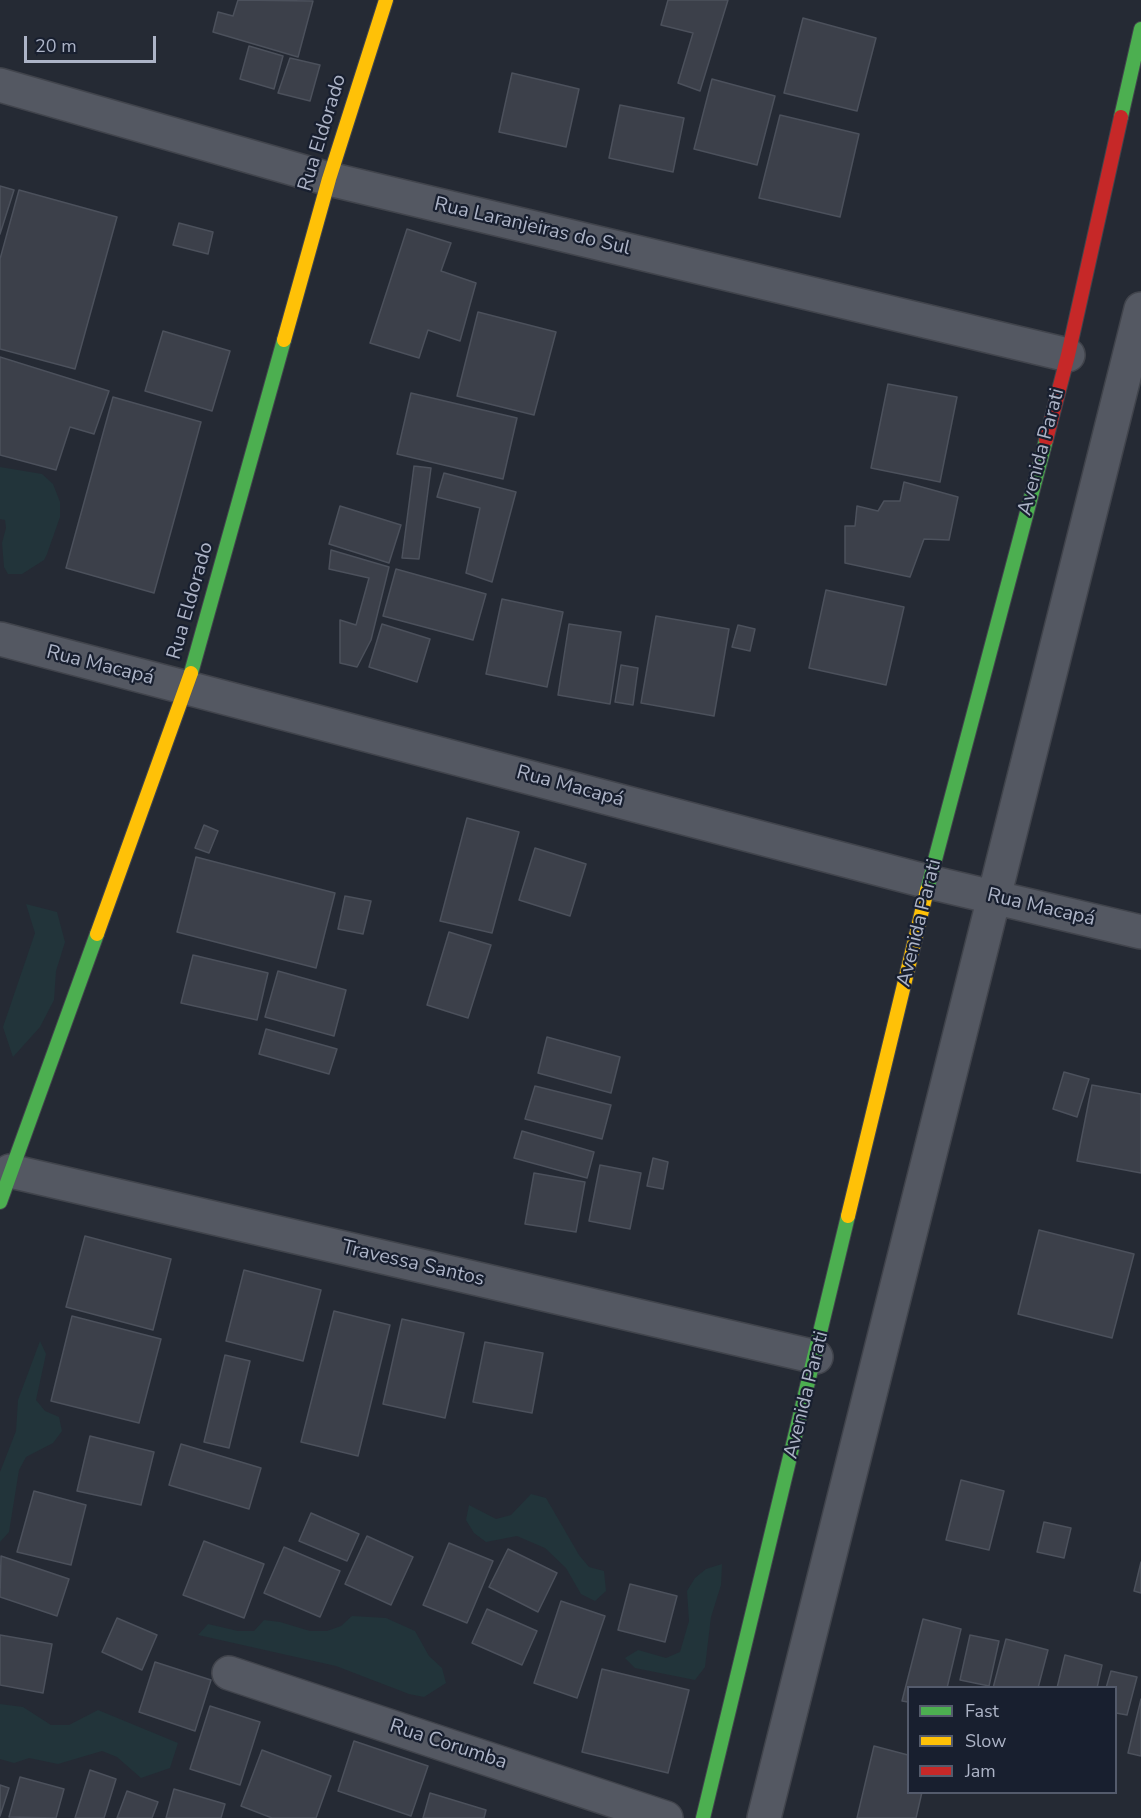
<!DOCTYPE html>
<html>
<head>
<meta charset="utf-8">
<style>
  body { margin:0 }
  #map { position:relative; width:1141px; height:1818px; overflow:hidden; background:#252a34; font-family:"Nunito Sans",sans-serif }
  canvas { display:block }
  .legend { position:absolute; left:907px; top:1686px; width:210px; height:108px; box-sizing:border-box; background:#181f2f; border:2px solid #545b6c; margin:0; padding:8px 10px; list-style:none; font-size:18px; color:#adb4c7 }
  .legend li { display:flex; align-items:center; gap:12px; height:30px }
  .legend b { width:30px; border:2px solid #545b6c }
  .scale { position:absolute; left:24px; top:36px; width:132px; height:27px; box-sizing:border-box; border:3px solid #adb4c7; border-top:0; padding-left:8px; font-size:18px; line-height:21px; white-space:nowrap; color:#adb4c7; -webkit-text-stroke:4px #181f2f; paint-order:stroke }
</style>
</head>
<body>
<div id="map">
<canvas width="1141" height="1818"></canvas>
<ul class="legend">
<li><b style="height:8px;background:#4caf50"></b>Fast</li>
<li><b style="height:8px;background:#ffc107"></b>Slow</li>
<li><b style="height:8px;background:#c62828"></b>Jam</li>
</ul>
<div class="scale">20 m</div>
</div>
<script>
const g = document.querySelector('canvas').getContext('2d');
g.lineJoin = 'round';
function fillPath(path, color) {
  g.fillStyle = color;
  g.fill(path, 'evenodd');
}
function poly(rows) {
  const path = new Path2D();
  for (const r of rows) {
    path.moveTo(r[0], r[1]);
    for (let i = 2; i < r.length; i += 2) path.lineTo(r[i], r[i + 1]);
  }
  return path;
}
function strokePath(path, color, width, dash) {
  g.strokeStyle = color;
  g.lineWidth = width;
  g.lineCap = dash ? 'butt' : 'round';
  g.setLineDash(dash || []);
  g.stroke(path);
}
function label(font, color, halo, rows, align = 'center') {
  g.font = font + ' "Nunito Sans",sans-serif';
  g.lineWidth = 4.5;
  g.setLineDash([]);
  g.textBaseline = 'middle';
  g.strokeStyle = halo;
  g.fillStyle = color;
  for (const [text, x, y, turn = 0] of rows) {
    g.save();
    g.translate(x, y);
    g.rotate((+turn || 0) * Math.PI / 180);
    g.textAlign = isNaN(turn) ? turn : align;
    if (halo) g.strokeText(text, 0, 0);
    g.fillText(text, 0, 0);
    g.restore();
  }
}
const green = poly([
  [0,467,42,474,53,484,60,502,60,517,47,554,44,560,22,574,8,574,4,567,2,543,6,528,5,520,0,519],
  [26,904,57,912,65,942,56,971,54,1000,40,1027,13,1057,3,1027,35,933],
  [40,1341,46,1354,36,1400,45,1411,59,1417,62,1431,53,1443,26,1457,19,1470,9,1532,0,1542,0,1472,16,1431,18,1400],
  [531,1494,546,1498,579,1555,589,1567,604,1571,606,1591,595,1601,581,1594,566,1568,545,1548,517,1536,486,1542,474,1533,466,1520,469,1505,496,1519,511,1515],
  [722,1564,721,1585,711,1617,705,1667,695,1680,635,1668,625,1658,638,1650,666,1658,680,1652,689,1621,687,1591,695,1578,706,1569],
  [352,1616,386,1618,415,1631,429,1656,442,1668,446,1683,424,1697,409,1694,336,1666,198,1635,208,1624,238,1631,254,1631,264,1620,280,1622,310,1631,327,1631,341,1626],
  [0,1704,23,1707,51,1725,69,1725,98,1710,178,1743,170,1768,141,1778,117,1757,102,1751,58,1764,29,1758,14,1763,0,1759]
]);
const building = poly([
  [238,0,313,1,298,57,213,32,218,12,233,16,238,0],
  [668,0,728,0,700,91,678,83,693,33,661,25,668,0],
  [803,18,876,38,857,111,784,93,803,18],
  [249,46,283,56,274,89,240,79,249,46],
  [290,58,320,65,310,101,278,93,290,58],
  [512,73,579,89,566,147,499,132,512,73],
  [712,79,775,96,757,165,694,149,712,79],
  [620,105,684,118,673,172,609,158,620,105],
  [780,115,859,134,840,217,759,198,780,115],
  [0,186,14,190,0,234,0,186],
  [19,190,117,217,75,369,0,349,0,259,19,190],
  [179,223,213,232,208,254,173,245,179,223],
  [407,229,451,243,441,271,476,283,460,341,428,330,419,358,370,343,407,229],
  [478,312,556,332,534,415,457,396,478,312],
  [163,331,230,351,212,411,145,391,163,331],
  [0,357,109,391,94,434,70,427,56,470,0,455,0,357],
  [888,384,957,397,940,482,871,468,888,384],
  [411,393,517,418,503,479,397,454,411,393],
  [113,397,201,422,154,593,66,568,113,397],
  [414,466,431,468,419,559,402,558,414,466],
  [444,473,516,492,492,582,466,573,480,508,437,497,444,473],
  [904,482,958,497,949,540,924,539,910,577,845,563,845,526,855,526,857,506,878,511,884,501,900,501,904,482],
  [340,506,401,525,389,563,329,544,340,506],
  [331,550,389,567,371,640,357,667,340,663,340,620,356,625,369,578,329,569,331,550],
  [396,569,486,594,473,640,383,616,396,569],
  [826,590,904,607,886,685,809,668,826,590],
  [502,599,563,612,547,687,486,674,502,599],
  [656,616,729,629,714,716,641,703,656,616],
  [382,624,430,639,417,682,369,667,382,624],
  [569,624,621,632,610,704,558,695,569,624],
  [738,625,755,629,750,651,732,647,738,625],
  [621,665,638,668,633,705,615,702,621,665],
  [467,818,519,832,492,933,440,921,467,818],
  [204,825,218,831,209,853,195,848,204,825],
  [535,848,586,864,570,916,519,900,535,848],
  [196,857,335,893,316,968,177,932,196,857],
  [345,896,371,901,363,934,338,929,345,896],
  [449,932,491,945,468,1018,427,1005,449,932],
  [193,955,268,973,257,1020,181,1003,193,955],
  [278,971,346,990,334,1036,265,1017,278,971],
  [266,1029,337,1049,329,1074,259,1054,266,1029],
  [547,1037,620,1057,611,1093,538,1073,547,1037],
  [1064,1072,1089,1079,1077,1117,1053,1109,1064,1072],
  [1092,1085,1141,1094,1141,1173,1077,1161,1092,1085],
  [535,1086,611,1105,602,1139,525,1119,535,1086],
  [522,1131,594,1152,587,1178,514,1158,522,1131],
  [653,1158,668,1162,663,1189,647,1186,653,1158],
  [600,1165,641,1173,630,1229,589,1221,600,1165],
  [534,1173,585,1182,576,1232,525,1224,534,1173],
  [1039,1230,1134,1254,1112,1338,1018,1314,1039,1230],
  [85,1236,171,1259,153,1330,66,1307,85,1236],
  [244,1270,321,1290,303,1361,226,1341,244,1270],
  [334,1311,390,1325,358,1456,301,1442,334,1311],
  [72,1316,161,1339,139,1423,51,1401,72,1316],
  [402,1319,464,1333,445,1418,383,1404,402,1319],
  [485,1342,543,1353,532,1413,473,1402,485,1342],
  [225,1355,250,1361,229,1448,204,1442,225,1355],
  [90,1436,154,1452,141,1505,77,1491,90,1436],
  [181,1444,261,1468,249,1509,169,1485,181,1444],
  [961,1480,1004,1491,989,1550,946,1540,961,1480],
  [34,1491,86,1505,71,1565,17,1552,34,1491],
  [311,1513,359,1534,347,1561,299,1541,311,1513],
  [1044,1522,1071,1528,1064,1558,1037,1552,1044,1522],
  [367,1536,413,1557,391,1605,345,1584,367,1536],
  [204,1541,264,1564,244,1618,183,1595,204,1541],
  [449,1543,493,1561,467,1623,423,1605,449,1543],
  [284,1547,340,1571,320,1617,264,1593,284,1547],
  [508,1549,557,1573,538,1612,489,1587,508,1549],
  [1,1556,69,1579,57,1616,0,1597,1,1556],
  [1141,1562,1141,1593,1134,1591,1141,1562],
  [630,1584,677,1596,665,1642,618,1630,630,1584],
  [561,1601,605,1616,577,1698,534,1683,561,1601],
  [487,1609,537,1631,522,1665,472,1643,487,1609],
  [117,1618,157,1635,142,1670,102,1652,117,1618],
  [923,1619,961,1629,947,1688,908,1688,908,1702,902,1701,923,1619],
  [0,1635,52,1644,43,1693,0,1685,0,1635],
  [970,1635,999,1641,989,1686,960,1680,970,1635],
  [1006,1639,1048,1650,1038,1688,993,1688,1006,1639],
  [1065,1655,1102,1665,1097,1688,1057,1688,1065,1655],
  [155,1662,211,1680,195,1731,139,1712,155,1662],
  [602,1669,689,1690,668,1773,582,1752,602,1669],
  [1111,1671,1137,1677,1127,1715,1116,1713,1116,1688,1106,1688,1111,1671],
  [1141,1699,1141,1756,1128,1753,1141,1699],
  [210,1706,260,1722,240,1785,190,1769,210,1706],
  [354,1741,428,1766,411,1816,338,1791,354,1741],
  [874,1746,908,1755,908,1792,922,1792,916,1818,857,1818,874,1746],
  [262,1750,331,1776,316,1818,272,1818,241,1806,262,1750],
  [90,1770,116,1779,104,1818,75,1818,90,1770],
  [20,1777,64,1789,56,1818,9,1817,20,1777],
  [0,1785,9,1788,0,1816,0,1785],
  [174,1789,225,1804,221,1818,166,1818,174,1789],
  [127,1791,158,1802,152,1818,117,1818,127,1791],
  [430,1793,486,1810,484,1818,423,1818,430,1793]
]);
const street = poly([
  [0,85,329,179,1068,355],
  [0,639,929,882,1141,932],
  [10,1171,816,1357],
  [229,1673,666,1818],
  [764,1818,1141,309]
]);
const fast = poly([
  [1121,117,1141,29],
  [191,673,284,340],
  [927,890,1046,440],
  [0,1202,97,934],
  [703,1818,848,1216]
]);
const slow = poly([
  [284,340,329,179,386,0],
  [97,934,191,673],
  [848,1216,927,890]
]);
const jam = poly([
  [1046,440,1068,355,1121,117]
]);
const streetNames = [
  ["Rua Eldorado",323,133,-73],
  ["Rua Laranjeiras do Sul",532,227,13],
  ["Avenida Parati",1042,452,-75],
  ["Rua Eldorado",191,601,-74],
  ["Rua Macapá",100,666,14],
  ["Rua Macapá",570,787,15],
  ["Rua Macapá",1041,908,13],
  ["Avenida Parati",920,923,-76],
  ["Travessa Santos",413,1264,13],
  ["Avenida Parati",807,1395,-76],
  ["Rua Corumba",448,1745,18]
];
fillPath(green, '#22343a');
fillPath(building, '#3c404a');
strokePath(building, '#4c515c', 1.5);
strokePath(street, '#41444c', 36);
strokePath(fast, '#41444c', 16);
strokePath(slow, '#41444c', 16);
strokePath(jam, '#41444c', 16);
strokePath(street, '#545862', 33);
strokePath(fast, '#4caf50', 14);
strokePath(slow, '#ffc107', 14);
strokePath(jam, '#c62828', 14);
label('20px', '#adb4c7', '#181f2f', streetNames);
</script>
</body>
</html>
